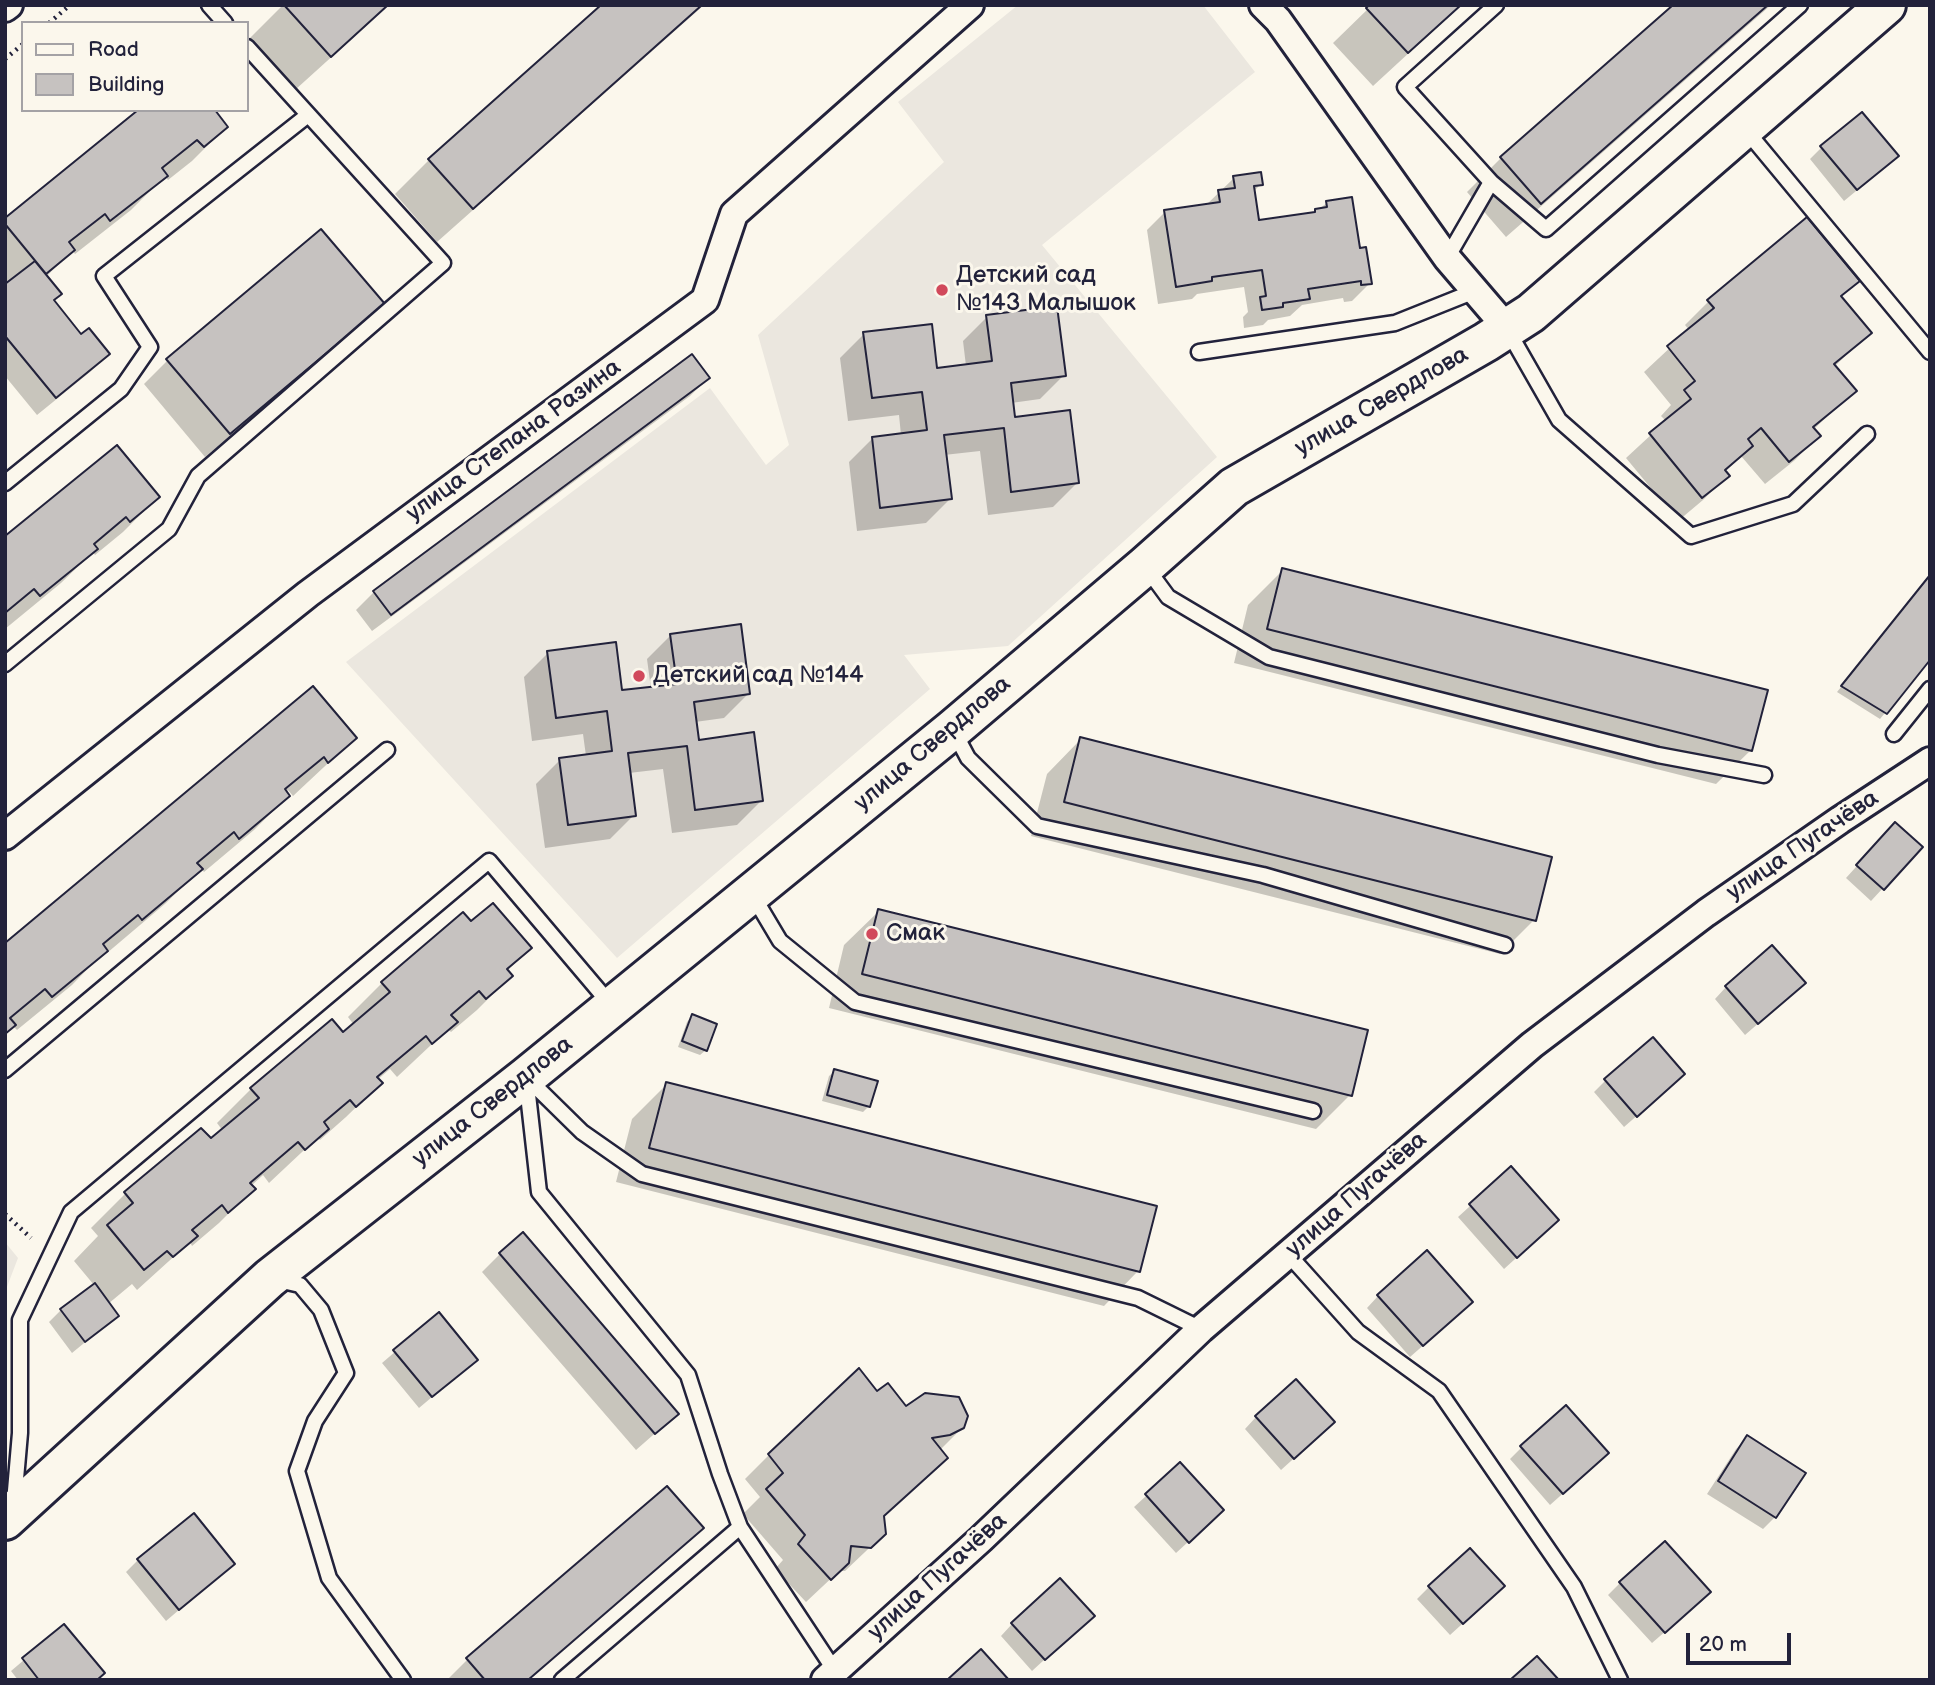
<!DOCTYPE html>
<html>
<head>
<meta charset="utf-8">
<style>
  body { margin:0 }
  #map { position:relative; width:1935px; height:1685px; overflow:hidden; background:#fbf7ec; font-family:"Balsamiq Sans",sans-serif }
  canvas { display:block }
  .frame { position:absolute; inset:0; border:7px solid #22223b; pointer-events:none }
  .legend { position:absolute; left:21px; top:21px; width:228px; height:91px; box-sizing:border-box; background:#fbf7ec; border:2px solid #a4a2a5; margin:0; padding:9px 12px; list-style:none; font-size:21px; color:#22223b }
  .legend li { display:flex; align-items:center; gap:14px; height:35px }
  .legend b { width:35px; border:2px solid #a4a2a5 }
  .scale { position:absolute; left:1686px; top:1633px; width:105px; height:32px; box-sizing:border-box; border:4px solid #22223b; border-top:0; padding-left:9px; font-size:21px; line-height:24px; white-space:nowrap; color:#22223b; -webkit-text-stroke:5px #fbf7ec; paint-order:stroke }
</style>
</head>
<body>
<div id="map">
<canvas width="1935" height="1685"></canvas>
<div class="frame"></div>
<ul class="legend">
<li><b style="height:9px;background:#fbf7ec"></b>Road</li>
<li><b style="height:19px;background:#c6c2c0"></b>Building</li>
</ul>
<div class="scale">20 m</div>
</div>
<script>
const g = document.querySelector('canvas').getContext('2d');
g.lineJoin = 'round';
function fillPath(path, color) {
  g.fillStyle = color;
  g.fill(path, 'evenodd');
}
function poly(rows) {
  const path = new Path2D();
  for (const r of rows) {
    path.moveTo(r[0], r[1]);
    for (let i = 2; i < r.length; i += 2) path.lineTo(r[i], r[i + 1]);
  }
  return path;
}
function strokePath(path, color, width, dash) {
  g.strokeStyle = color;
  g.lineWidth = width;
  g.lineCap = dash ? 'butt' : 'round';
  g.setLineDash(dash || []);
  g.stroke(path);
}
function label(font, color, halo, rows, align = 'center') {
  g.font = font + ' "Balsamiq Sans",sans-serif';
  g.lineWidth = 6;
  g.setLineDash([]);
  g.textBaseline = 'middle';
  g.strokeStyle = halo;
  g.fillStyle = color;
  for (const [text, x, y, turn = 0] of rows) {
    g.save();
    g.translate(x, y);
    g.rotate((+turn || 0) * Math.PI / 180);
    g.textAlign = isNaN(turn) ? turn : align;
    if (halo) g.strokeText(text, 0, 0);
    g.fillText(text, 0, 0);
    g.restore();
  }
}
const built = poly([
  [1018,5,1203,5,1255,72,1042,245,1217,457,1008,646,904,655,930,689,617,958,346,662,710,388,766,465,789,445,758,335,944,162,898,102],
  [5,1242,18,1258,5,1292]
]);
const shadow = poly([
  [283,5,389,5,295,90,249,39],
  [603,5,704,5,437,242,395,194,429,160],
  [1372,5,1461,5,1373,86,1333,43],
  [1676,5,1771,5,1506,237,1467,192,1501,158],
  [226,127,192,161,168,180,165,176,131,210,75,254,72,250,46,277,53,301,81,337,108,354,90,372,37,415,5,376,5,220],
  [1822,147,1884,168,1844,201,1810,159],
  [1234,178,1261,184,1253,192,1258,222,1312,214,1327,203,1358,250,1370,283,1352,301,1344,302,1343,298,1302,305,1290,316,1268,320,1263,325,1244,328,1243,317,1248,312,1244,287,1197,294,1192,299,1158,304,1147,230,1165,212,1205,206],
  [1858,281,1840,298,1869,333,1834,367,1854,391,1813,430,1818,436,1795,460,1765,484,1741,456,1725,472,1727,476,1703,500,1678,521,1626,458,1666,421,1661,416,1671,405,1644,372,1689,330,1685,325,1709,301],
  [382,304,359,328,205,457,144,384,168,360],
  [987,317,1064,375,1040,399,1011,403,1013,418,1077,483,1053,507,988,515,980,451,944,455,950,499,926,523,857,531,849,462,873,438,901,435,899,415,848,421,840,358,864,334,936,370,966,366,963,341],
  [708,378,690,396,372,631,356,610,374,592],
  [158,497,123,532,95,555,93,552,61,583,5,629,5,538],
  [1283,570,1751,750,1716,784,1234,663,1248,605],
  [1930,576,1930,657,1880,719,1837,692],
  [671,635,748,694,724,718,695,722,698,742,761,801,737,825,672,833,663,769,629,773,634,815,610,839,545,848,536,784,560,760,586,756,583,734,532,741,524,677,548,653,621,692,651,689,647,659],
  [355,738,293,796,288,790,285,793,288,796,254,830,204,872,201,868,166,903,107,953,105,951,72,985,17,1030,13,1026,5,1033,5,945],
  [1081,739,1534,920,1500,954,1031,836,1047,774],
  [1884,836,1921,847,1871,901,1846,878],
  [879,911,1350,1095,1316,1129,829,1008,844,945],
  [463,915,471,924,530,948,507,971,511,976,477,1010,451,1032,448,1029,397,1077,390,1069,377,1080,381,1083,346,1117,320,1140,318,1137,269,1183,263,1175,251,1186,253,1189,219,1223,192,1246,190,1242,137,1290,132,1284,108,1304,117,1316,72,1353,49,1322,61,1310,94,1285,74,1261,98,1236,91,1228,125,1194,201,1130,211,1141,223,1131,217,1123,251,1089,331,1021,343,1034,354,1025,348,1017,382,983],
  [1726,987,1791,995,1745,1035,1715,999],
  [692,1016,706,1050,700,1055,678,1047,687,1022],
  [835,1071,869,1106,863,1112,822,1101,829,1076],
  [1605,1081,1671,1086,1624,1127,1594,1092],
  [667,1084,1138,1271,1104,1306,616,1182,632,1119],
  [1511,1169,1545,1232,1504,1269,1458,1217],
  [500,1254,677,1414,636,1450,482,1272],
  [1378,1296,1459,1314,1410,1357,1367,1308],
  [438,1315,476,1360,419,1408,382,1363],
  [876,1393,906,1409,963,1427,940,1450,922,1482,883,1517,885,1533,845,1571,839,1571,806,1602,775,1569,783,1560,743,1514,760,1497,745,1479,769,1455],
  [1256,1417,1321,1434,1281,1470,1245,1429],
  [1747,1438,1803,1473,1775,1517,1763,1529,1707,1494,1736,1449],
  [1521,1448,1595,1465,1550,1505,1510,1459],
  [1180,1465,1210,1522,1176,1553,1134,1507],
  [702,1528,528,1680,451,1680,449,1678,467,1660],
  [138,1560,233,1564,166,1621,126,1572],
  [1620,1583,1697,1604,1652,1643,1608,1595],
  [1429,1587,1491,1598,1450,1635,1417,1599],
  [1012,1624,1080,1627,1032,1671,1001,1636],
  [64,1626,96,1680,18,1680,11,1671]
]);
const building = poly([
  [284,5,388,5,331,57,284,5],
  [601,5,702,5,473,209,428,159,601,5],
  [1369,5,1461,5,1408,53,1366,8,1369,5],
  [1673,5,1768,5,1541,204,1500,157,1673,5],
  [138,110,215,110,228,127,204,147,197,140,162,168,168,176,110,221,105,214,69,242,75,250,46,274,5,224,5,218,138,110],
  [1862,112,1899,156,1857,190,1820,146,1862,112],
  [1261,172,1263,185,1254,186,1259,220,1315,212,1315,209,1327,207,1326,201,1352,197,1360,248,1366,247,1372,284,1361,285,1361,281,1308,289,1310,299,1283,303,1283,307,1262,310,1260,297,1266,296,1262,270,1212,277,1212,281,1176,287,1164,210,1220,202,1218,190,1235,188,1233,176,1261,172],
  [1807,217,1860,281,1841,296,1872,333,1834,364,1857,391,1813,427,1821,436,1789,462,1761,428,1748,439,1753,446,1725,470,1730,476,1702,498,1649,433,1691,399,1684,390,1695,381,1667,346,1714,308,1707,300,1807,217],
  [321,229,385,304,230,434,166,359,321,229],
  [35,261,62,294,54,300,81,334,89,328,110,354,56,398,5,336,5,284,35,261],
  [1057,306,1066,376,1011,383,1015,417,1070,410,1079,483,1011,492,1004,428,944,435,952,499,880,508,872,437,927,430,922,392,872,398,863,332,932,324,937,368,992,361,986,315,1057,306],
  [692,354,710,378,391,615,373,591,692,354],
  [117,445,160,497,130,522,126,517,94,544,98,549,40,596,34,589,5,613,5,536,117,445],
  [1282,568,1768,690,1752,751,1267,629,1282,568],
  [1930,575,1930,660,1887,714,1841,686,1930,575],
  [741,624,750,694,694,702,699,740,754,732,763,801,695,810,687,746,628,753,636,816,568,825,559,758,612,751,607,711,556,718,547,651,616,642,622,690,677,684,670,634,741,624],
  [313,686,357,738,328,763,324,757,285,789,290,796,239,839,234,832,197,863,203,869,142,920,138,915,103,944,108,951,52,997,45,989,10,1018,16,1025,5,1034,5,943,313,686],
  [1080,737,1552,857,1536,921,1064,802,1080,737],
  [1895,822,1923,847,1884,890,1856,865,1895,822],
  [493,903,532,948,507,969,513,976,486,999,479,991,451,1015,458,1022,432,1044,426,1036,377,1077,383,1083,356,1107,350,1100,324,1122,329,1129,305,1150,298,1142,250,1183,256,1189,228,1213,222,1205,192,1230,198,1236,173,1257,167,1251,144,1270,107,1225,133,1203,124,1192,201,1128,211,1138,259,1098,250,1088,332,1019,343,1032,390,992,381,982,463,912,471,921,493,903],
  [878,909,1368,1030,1352,1096,862,974,878,909],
  [1772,945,1806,983,1758,1024,1725,986,1772,945],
  [692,1014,717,1024,707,1051,682,1041,692,1014],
  [1653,1037,1685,1074,1637,1117,1604,1079,1653,1037],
  [834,1069,878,1081,870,1107,827,1095,834,1069],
  [666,1082,1157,1206,1140,1272,649,1148,666,1082],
  [1511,1166,1559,1220,1517,1258,1469,1204,1511,1166],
  [523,1232,679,1414,655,1434,499,1253,523,1232],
  [1427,1250,1473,1302,1423,1346,1377,1295,1427,1250],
  [95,1283,119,1316,85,1342,60,1309,95,1283],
  [439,1312,478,1360,432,1397,393,1350,439,1312],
  [859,1368,877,1391,888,1383,906,1406,925,1393,959,1397,968,1416,964,1428,950,1435,932,1438,948,1458,884,1516,886,1534,871,1548,851,1546,849,1563,831,1580,798,1544,805,1535,766,1489,783,1473,768,1454,859,1368],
  [1296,1379,1335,1422,1294,1459,1255,1416,1296,1379],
  [1566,1405,1609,1453,1563,1494,1520,1446,1566,1405],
  [1747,1435,1806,1473,1776,1518,1718,1481,1747,1435],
  [1180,1462,1224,1510,1189,1543,1145,1494,1180,1462],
  [667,1486,704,1528,528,1680,485,1680,466,1658,667,1486],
  [194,1513,235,1564,179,1610,137,1559,194,1513],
  [1665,1541,1711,1592,1665,1633,1619,1582,1665,1541],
  [1470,1548,1505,1586,1463,1624,1428,1586,1470,1548],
  [1060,1578,1095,1616,1045,1660,1011,1623,1060,1578],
  [64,1624,105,1673,97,1680,39,1680,22,1658,64,1624],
  [981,1649,1009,1680,947,1680,981,1649],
  [1537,1656,1559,1680,1510,1680,1537,1656]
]);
const path = poly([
  [49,23,70,5],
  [5,59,23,44],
  [5,1214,31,1238]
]);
const lane = poly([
  [209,5,225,23],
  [1745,129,1930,352],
  [1491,182,1546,229,1800,5],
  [1447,258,1491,182,1405,87,1496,5],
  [1507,329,1559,420,1691,536,1793,504,1867,434],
  [1199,352,1395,323,1475,291],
  [5,483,121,389,150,347,104,276,308,115],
  [1146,567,1168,597,1269,657,1658,755,1764,775],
  [5,664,169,529,198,476,443,263,247,47],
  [953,730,968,758,1037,826,1263,875,1505,945],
  [1894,734,1930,689],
  [752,894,780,941,855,1002,1313,1111],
  [5,1070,387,750],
  [1288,1254,1358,1332,1439,1391,1574,1587,1620,1680],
  [278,1280,300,1285,321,1310,346,1373,315,1421,297,1471,329,1578,403,1680],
  [14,1502,20,1433,20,1320,71,1212,489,861,611,1005],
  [835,1671,740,1527,720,1474,688,1375,539,1192,526,1077,582,1132,642,1174,1138,1298,1201,1329],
  [562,1680,740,1527]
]);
const street = poly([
  [1263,5,1278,20,1447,258,1507,328],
  [5,8,9,5],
  [5,836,308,594,705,300,734,214,970,5],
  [825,1680,981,1539,1201,1329,1532,1045,1706,913,1840,820,1930,761]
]);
const secondary = poly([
  [5,1520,270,1278,526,1077,953,729,1145,566,1234,487,1486,342,1531,313,1886,5]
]);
const markers = [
  [942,290,7,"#d1495b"],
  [639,676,7,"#d1495b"],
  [872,934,7,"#d1495b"]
];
const poiNames = [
  ["Детский сад",956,276],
  ["№143 Малышок",956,304],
  ["Детский сад №144",653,676],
  ["Смак",886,934]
];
const streetNames = [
  ["улица Свердлова",1382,402,-30],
  ["улица Степана Разина",514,441,-36],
  ["улица Свердлова",933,744,-40],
  ["улица Пугачёва",1803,846,-34],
  ["улица Свердлова",493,1102,-38],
  ["улица Пугачёва",1357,1195,-41],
  ["улица Пугачёва",938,1577,-42]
];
fillPath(built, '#ebe7df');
fillPath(shadow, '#0003');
fillPath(building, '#c6c2c0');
strokePath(building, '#22223b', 2);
strokePath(lane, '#22223b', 19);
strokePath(street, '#22223b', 32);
strokePath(secondary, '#22223b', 44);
strokePath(path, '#22223b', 4.5, [2, 5]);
strokePath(lane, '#fbf7ec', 14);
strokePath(street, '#fbf7ec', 26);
strokePath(secondary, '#fbf7ec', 38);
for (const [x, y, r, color] of markers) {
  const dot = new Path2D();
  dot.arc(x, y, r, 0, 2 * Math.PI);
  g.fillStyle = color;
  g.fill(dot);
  strokePath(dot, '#fbf7ec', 2.5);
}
label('24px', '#22223b', '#fbf7ec', poiNames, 'left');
label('24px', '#22223b', '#fbf7ec', streetNames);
</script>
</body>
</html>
